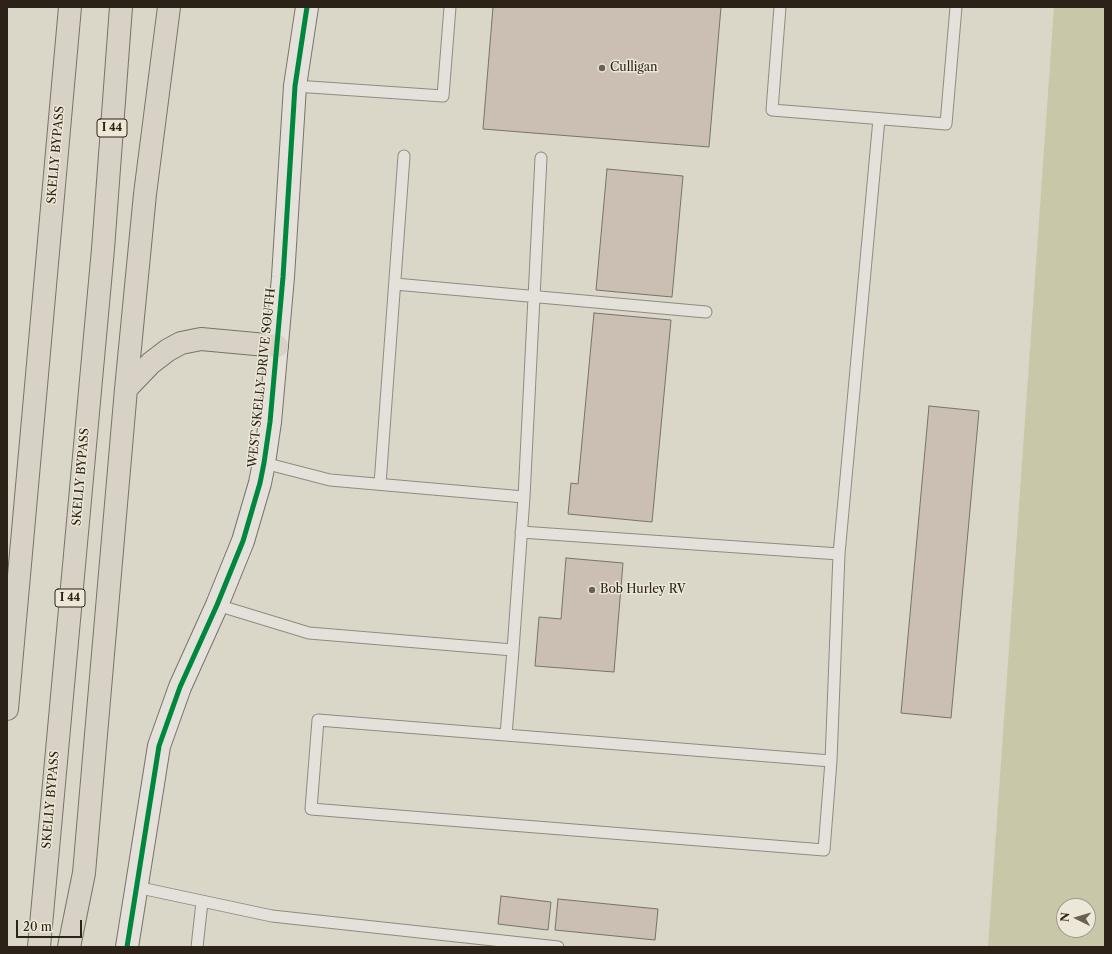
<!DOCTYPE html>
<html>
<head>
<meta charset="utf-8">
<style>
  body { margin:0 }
  #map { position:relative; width:1112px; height:954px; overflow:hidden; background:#dad6c8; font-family:"Libre Caslon Text",serif }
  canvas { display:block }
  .frame { position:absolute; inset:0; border:8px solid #2c2217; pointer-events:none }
  .north { position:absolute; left:1056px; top:898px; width:40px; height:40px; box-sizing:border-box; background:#ece7d6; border:1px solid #9f988a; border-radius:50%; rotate:275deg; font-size:11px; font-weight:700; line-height:16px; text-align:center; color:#2c2217 }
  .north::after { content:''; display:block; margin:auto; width:14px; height:18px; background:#696155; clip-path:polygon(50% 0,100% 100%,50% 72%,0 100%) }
  .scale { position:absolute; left:16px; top:920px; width:66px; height:18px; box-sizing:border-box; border:2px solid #2c2217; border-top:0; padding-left:5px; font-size:12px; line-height:14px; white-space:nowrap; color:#2c2217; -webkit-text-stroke:3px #ece7d6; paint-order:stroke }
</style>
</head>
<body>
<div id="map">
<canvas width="1112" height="954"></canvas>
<div class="frame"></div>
<div class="north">N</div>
<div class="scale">20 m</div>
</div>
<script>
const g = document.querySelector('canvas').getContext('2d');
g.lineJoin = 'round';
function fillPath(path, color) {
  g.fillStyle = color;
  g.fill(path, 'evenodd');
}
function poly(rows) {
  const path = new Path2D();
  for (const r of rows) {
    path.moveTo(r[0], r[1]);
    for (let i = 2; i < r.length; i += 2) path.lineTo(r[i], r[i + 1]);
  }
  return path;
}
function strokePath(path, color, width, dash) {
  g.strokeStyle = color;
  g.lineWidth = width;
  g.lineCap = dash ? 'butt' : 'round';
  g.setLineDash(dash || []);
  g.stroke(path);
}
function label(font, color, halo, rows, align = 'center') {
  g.font = font + ' "Libre Caslon Text",serif';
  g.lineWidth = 3;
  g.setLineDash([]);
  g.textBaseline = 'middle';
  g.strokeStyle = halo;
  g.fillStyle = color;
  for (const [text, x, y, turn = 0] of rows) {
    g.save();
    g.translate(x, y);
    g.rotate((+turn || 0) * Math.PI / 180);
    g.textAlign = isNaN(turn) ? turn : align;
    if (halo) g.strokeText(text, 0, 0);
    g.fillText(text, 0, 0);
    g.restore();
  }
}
const green = poly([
  [1054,7,1105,7,1105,947,988,947],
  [1064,906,1088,906,1088,930,1064,930]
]);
const building = poly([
  [493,7,721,7,709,147,483,129,493,7],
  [607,169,683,176,672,297,596,290,607,169],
  [594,313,671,320,652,522,568,514,571,483,578,484,594,313],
  [929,406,979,411,951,718,901,713,929,406],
  [566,558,623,563,614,672,535,666,539,617,561,619,566,558],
  [501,896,551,902,548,930,498,924,501,896],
  [558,899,658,909,655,940,555,930,558,899]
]);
const lane = poly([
  [780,7,772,110,946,124,956,7],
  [295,86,443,96,450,7],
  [395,284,706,312],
  [264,463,330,480,524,497],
  [380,484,404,156],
  [521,532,839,554],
  [217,605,309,633,513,650,524,497,541,158],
  [506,735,513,650],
  [831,761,318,720,311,809,824,850,831,761,839,554,879,119],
  [136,887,272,916,558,947],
  [197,947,202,902]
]);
const secondary = poly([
  [127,947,159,746,180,687,217,605,243,541,260,483,264,463,270,422,283,277,295,86,307,7]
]);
const highway = poly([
  [126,389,151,363,168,350,181,343,201,339,277,346],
  [7,709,70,7],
  [39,947,103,249,121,7],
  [69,947,84,873,126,389,145,194,169,7]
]);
const cycleway = poly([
  [127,947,159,746,180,687,217,605,243,541,260,483,264,463,270,422,283,277,295,86,307,7]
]);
const markers = [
  [602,68,4,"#696155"],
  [592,590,4,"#696155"]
];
const shields = [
  [112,128,30],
  [70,598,30]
];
const shieldNames = [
  ["I 44",112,128],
  ["I 44",70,598]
];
const poiNames = [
  ["Culligan",610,68],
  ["Bob Hurley RV",600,590]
];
const streetNames = [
  ["SKELLY BYPASS",56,155,-85],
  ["WEST SKELLY DRIVE SOUTH",262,378,-84],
  ["SKELLY BYPASS",81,477,-85],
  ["SKELLY BYPASS",51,800,-85]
];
fillPath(green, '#c8c8a8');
fillPath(building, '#cabfb2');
strokePath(building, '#76736a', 1);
strokePath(lane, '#8f8b82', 13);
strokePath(secondary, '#76736a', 24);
strokePath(highway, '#76736a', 24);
strokePath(lane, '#e3e1da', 11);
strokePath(secondary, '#e3e1da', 22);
strokePath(highway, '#d7d2c5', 22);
strokePath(cycleway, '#00873e', 5);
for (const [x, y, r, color] of markers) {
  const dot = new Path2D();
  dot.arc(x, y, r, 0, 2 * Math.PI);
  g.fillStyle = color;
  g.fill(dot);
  strokePath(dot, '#ece7d6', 1.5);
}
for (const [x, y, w] of shields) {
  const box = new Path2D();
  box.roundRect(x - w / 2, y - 9, w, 18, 3);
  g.fillStyle = '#ece7d6';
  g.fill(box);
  strokePath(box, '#2c2217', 1);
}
label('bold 11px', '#2c2217', null, shieldNames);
label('12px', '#2c2217', '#ece7d6', poiNames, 'left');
label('12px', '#2c2217', '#ece7d6', streetNames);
</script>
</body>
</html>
